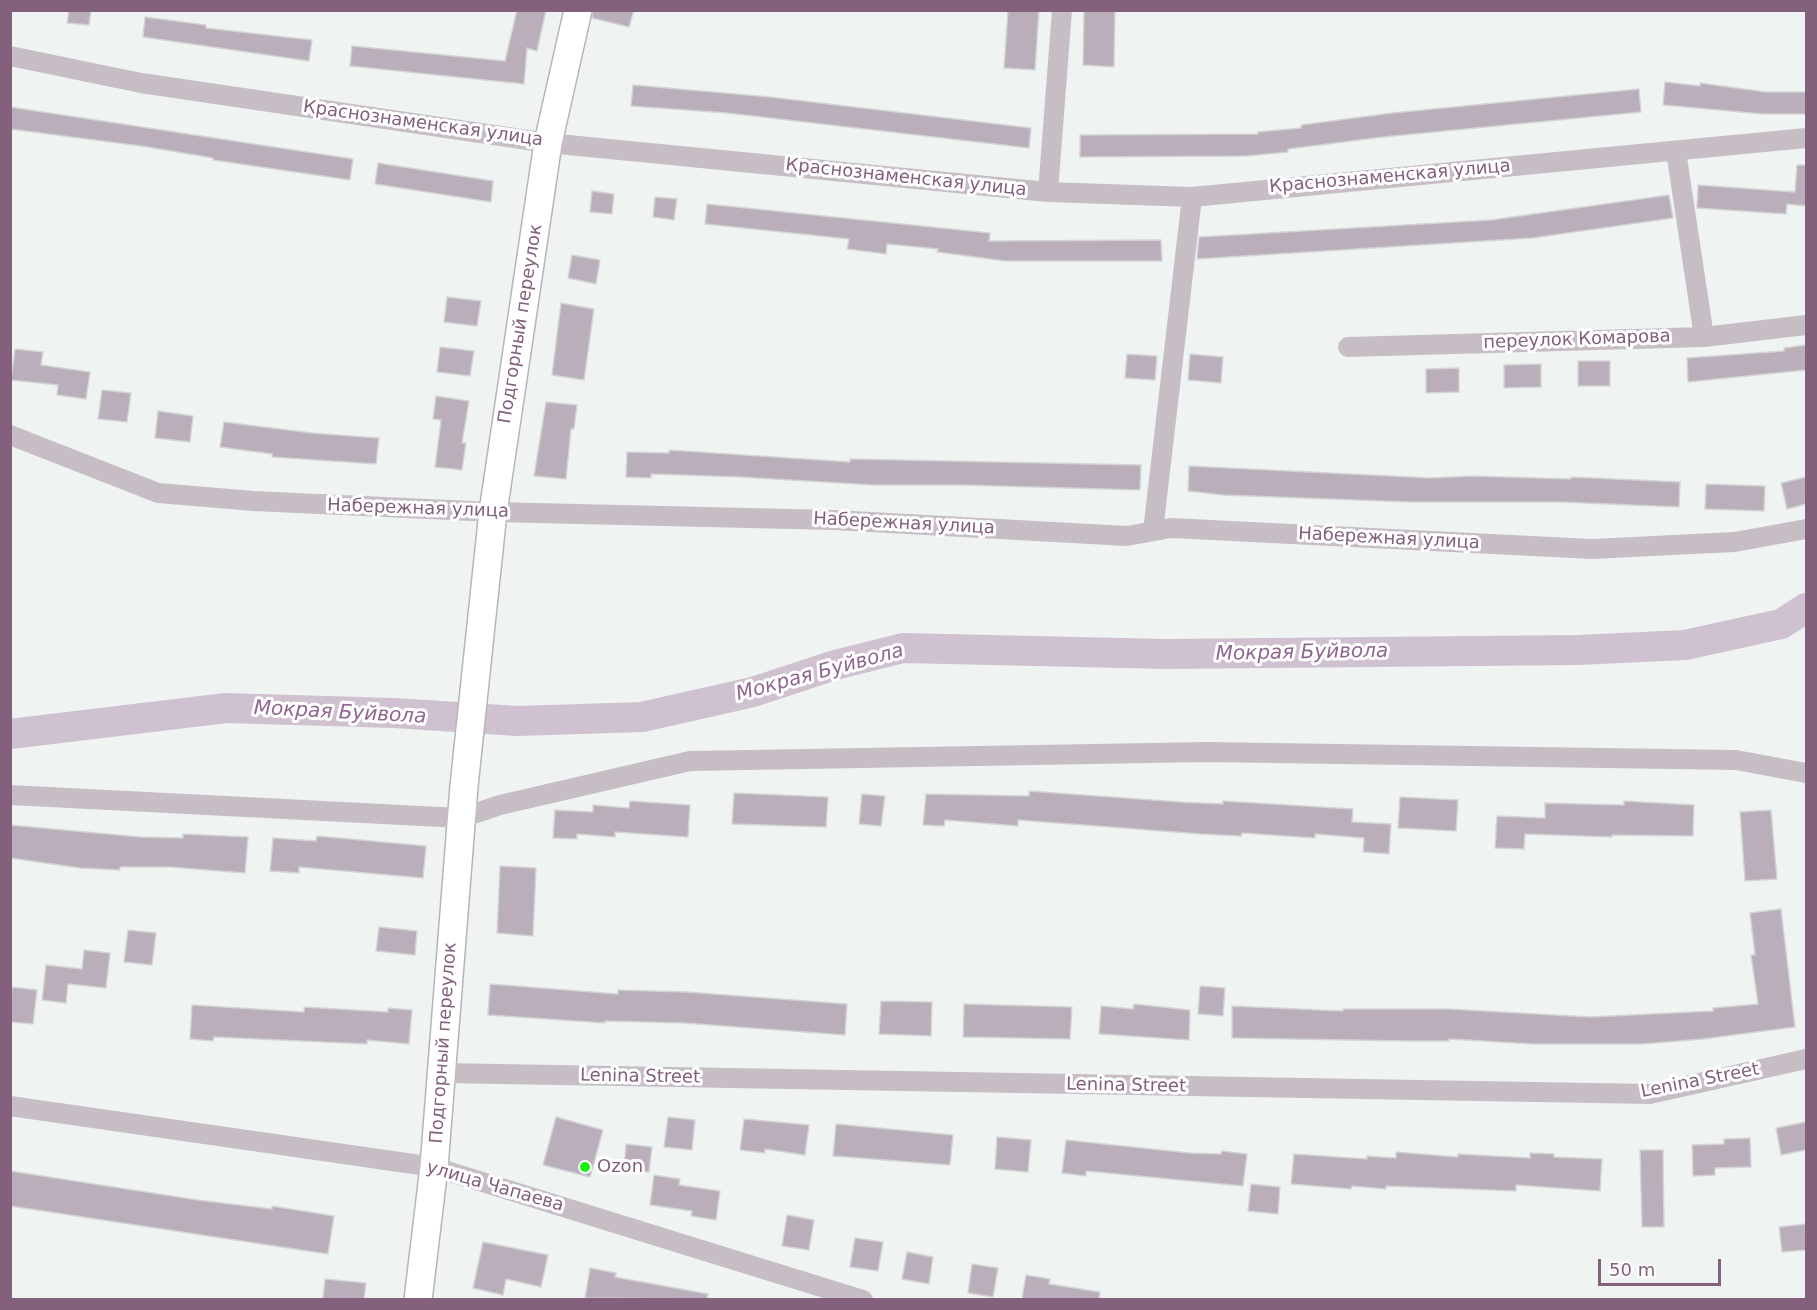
<!DOCTYPE html>
<html>
<head>
<meta charset="utf-8">
<style>
  body { margin:0 }
  #map { position:relative; width:1817px; height:1310px; overflow:hidden; background:#eff4f3; font-family:"DejaVu Sans",sans-serif }
  canvas { display:block }
  .frame { position:absolute; inset:0; border:12px solid #83617d; pointer-events:none }
  .scale { position:absolute; left:1598px; top:1259px; width:123px; height:27px; box-sizing:border-box; border:3px solid #83617d; border-top:0; padding-left:8px; font-size:18px; line-height:21px; white-space:nowrap; color:#83617d; -webkit-text-stroke:4px #fff; paint-order:stroke }
</style>
</head>
<body>
<div id="map">
<canvas width="1817" height="1310"></canvas>
<div class="frame"></div>
<div class="scale">50 m</div>
</div>
<script>
const g = document.querySelector('canvas').getContext('2d');
g.lineJoin = 'round';
function poly(rows) {
  const path = new Path2D();
  for (const r of rows) {
    path.moveTo(r[0], r[1]);
    for (let i = 2; i < r.length; i += 2) path.lineTo(r[i], r[i + 1]);
  }
  return path;
}
function strokePath(path, color, width, dash) {
  g.strokeStyle = color;
  g.lineWidth = width;
  g.lineCap = dash ? 'butt' : 'round';
  g.setLineDash(dash || []);
  g.stroke(path);
}
function fillPath(path, color) {
  g.fillStyle = color;
  g.fill(path, 'evenodd');
}
function label(font, color, halo, rows, align = 'center') {
  g.font = font + ' "DejaVu Sans",sans-serif';
  g.lineWidth = 6;
  g.setLineDash([]);
  g.textBaseline = 'middle';
  g.strokeStyle = halo;
  g.fillStyle = color;
  for (const [text, x, y, turn = 0] of rows) {
    g.save();
    g.translate(x, y);
    g.rotate((+turn || 0) * Math.PI / 180);
    g.textAlign = isNaN(turn) ? turn : align;
    if (halo) g.strokeText(text, 0, 0);
    g.fillText(text, 0, 0);
    g.restore();
  }
}
const river = poly([
  [10,734,226,708,394,713,518,721,642,717,753,692,835,665,903,648,1166,654,1578,650,1685,645,1781,624,1806,608]
]);
const building = poly([
  [69,10,91,10,89,25,67,23,69,10],
  [517,10,546,10,537,51,527,48,524,84,350,66,352,46,505,61,517,10],
  [593,10,634,10,629,27,592,18,593,10],
  [1008,10,1039,10,1035,70,1004,68,1008,10],
  [1084,10,1115,10,1114,67,1083,65,1084,10],
  [145,17,206,25,206,28,312,40,309,61,143,37,145,17],
  [1665,82,1700,86,1700,83,1766,92,1806,92,1806,114,1763,114,1663,105,1665,82],
  [633,85,770,97,1031,128,1029,148,727,113,631,106,633,85],
  [1639,89,1641,112,1383,137,1288,149,1288,152,1247,156,1080,157,1080,135,1258,134,1258,132,1301,128,1301,125,1392,113,1639,89],
  [10,107,353,159,350,180,213,160,213,158,141,146,10,129,10,107],
  [378,163,493,181,491,202,375,184,378,163],
  [1797,165,1806,165,1806,206,1787,204,1786,214,1697,208,1698,185,1795,192,1797,165],
  [592,191,614,194,612,214,590,212,592,191],
  [1669,195,1673,218,1532,238,1197,259,1199,237,1491,220,1669,195],
  [655,197,677,199,674,220,653,217,655,197],
  [707,204,990,233,989,241,1161,240,1162,261,1005,261,937,252,938,249,887,244,886,254,847,249,849,239,705,224,707,204],
  [572,255,600,260,596,284,568,278,572,255],
  [447,297,481,301,477,326,444,322,447,297],
  [561,303,594,309,584,380,552,375,561,303],
  [1806,345,1806,370,1688,382,1687,358,1784,351,1784,348,1806,345],
  [440,347,474,351,470,376,437,372,440,347],
  [15,349,43,352,41,365,90,372,86,399,57,395,58,385,11,380,15,349],
  [1127,354,1157,356,1155,380,1125,378,1127,354],
  [1190,354,1223,357,1221,383,1188,380,1190,354],
  [1578,361,1610,361,1610,386,1578,386,1578,361],
  [1541,364,1541,387,1504,388,1504,365,1541,364],
  [1459,368,1459,392,1426,393,1426,369,1459,368],
  [102,390,131,393,127,422,98,419,102,390],
  [436,396,469,401,462,443,466,443,462,470,435,467,441,420,433,419,436,396],
  [546,402,577,405,574,429,571,429,566,479,534,476,546,402],
  [158,411,193,416,190,442,155,438,158,411],
  [224,422,312,433,379,438,376,464,272,457,272,454,220,447,224,422],
  [669,450,850,462,850,459,1141,465,1140,490,962,485,874,485,740,477,651,474,651,478,626,477,627,452,669,453,669,450],
  [1189,466,1431,478,1472,476,1571,479,1571,477,1680,482,1679,507,1561,502,1409,502,1223,495,1188,491,1189,466],
  [1806,477,1806,504,1787,509,1781,483,1806,477],
  [1706,484,1765,486,1764,511,1705,509,1706,484],
  [1029,791,1180,802,1223,804,1223,801,1353,809,1352,822,1391,824,1389,854,1363,852,1364,838,1315,834,1315,838,1242,833,1241,836,1201,834,1018,820,1018,826,945,820,944,826,923,825,926,794,1029,796,1029,791],
  [734,793,828,797,826,827,732,824,734,793],
  [862,794,885,796,881,826,859,824,862,794],
  [1400,797,1458,800,1456,831,1398,828,1400,797],
  [630,801,690,805,688,837,615,832,615,837,577,834,577,839,553,838,555,810,593,812,593,805,629,808,630,801],
  [1624,801,1694,805,1693,836,1612,835,1612,837,1525,834,1524,849,1495,848,1497,816,1545,818,1545,803,1624,805,1624,801],
  [1771,810,1777,879,1745,881,1740,812,1771,810],
  [10,825,140,837,183,838,183,834,248,837,245,873,170,867,120,867,120,870,80,868,10,858,10,825],
  [317,836,426,846,423,878,299,867,299,873,270,871,273,838,316,841,317,836],
  [500,866,536,868,533,936,497,933,500,866],
  [1781,909,1795,1027,1703,1039,1642,1044,1533,1044,1449,1039,1449,1041,1407,1041,1232,1038,1232,1006,1343,1011,1343,1009,1449,1009,1590,1017,1713,1011,1713,1008,1758,1004,1751,955,1755,955,1750,913,1781,909],
  [379,927,417,931,415,955,376,951,379,927],
  [128,930,156,933,152,965,124,962,128,930],
  [84,950,110,953,106,988,68,984,66,1003,42,1000,46,965,82,969,84,950],
  [490,984,618,994,618,990,687,992,847,1004,845,1035,684,1023,605,1021,605,1023,488,1015,490,984],
  [1200,986,1225,988,1223,1016,1198,1014,1200,986],
  [12,987,37,990,33,1024,10,1022,12,987],
  [881,1001,932,1002,931,1036,879,1034,881,1001],
  [964,1004,1072,1007,1070,1039,963,1037,964,1004],
  [1134,1004,1190,1010,1189,1040,1099,1034,1101,1006,1133,1009,1134,1004],
  [192,1005,304,1012,304,1007,388,1012,388,1008,412,1010,409,1044,367,1040,367,1044,214,1037,213,1041,190,1039,192,1005],
  [556,1117,603,1130,590,1177,543,1165,556,1117],
  [668,1117,695,1120,692,1150,664,1147,668,1117],
  [744,1119,809,1125,805,1155,765,1149,765,1153,740,1150,744,1119],
  [1806,1122,1806,1150,1781,1155,1776,1128,1806,1122],
  [836,1124,953,1135,950,1165,833,1156,836,1124],
  [997,1137,1031,1140,1028,1172,995,1169,997,1137],
  [1750,1138,1751,1167,1715,1168,1715,1175,1693,1176,1692,1145,1724,1144,1724,1139,1750,1138],
  [1066,1140,1190,1153,1221,1154,1222,1151,1247,1154,1243,1186,1086,1171,1086,1176,1062,1173,1066,1140],
  [626,1144,652,1147,649,1172,624,1169,626,1144],
  [1640,1150,1663,1150,1664,1227,1642,1227,1640,1150],
  [1396,1152,1458,1157,1458,1154,1530,1158,1530,1153,1554,1154,1554,1157,1602,1159,1600,1191,1516,1185,1516,1191,1386,1186,1386,1189,1352,1186,1351,1189,1291,1184,1294,1154,1367,1159,1367,1156,1396,1158,1396,1152],
  [10,1171,198,1200,272,1209,272,1206,334,1216,328,1254,10,1206,10,1171],
  [654,1175,680,1179,679,1185,720,1191,716,1220,691,1216,692,1211,650,1205,654,1175],
  [1251,1184,1280,1187,1278,1214,1248,1211,1251,1184],
  [787,1215,814,1220,809,1250,782,1246,787,1215],
  [1806,1224,1806,1250,1782,1252,1779,1227,1806,1224],
  [855,1238,883,1242,878,1271,850,1267,855,1238],
  [483,1242,548,1255,541,1287,506,1279,503,1295,473,1288,483,1242],
  [907,1252,933,1257,929,1284,902,1279,907,1252],
  [972,1264,998,1268,993,1297,968,1293,972,1264],
  [590,1268,616,1273,615,1277,708,1294,707,1299,585,1298,590,1268],
  [1026,1275,1050,1279,1049,1284,1100,1292,1099,1299,1022,1299,1026,1275],
  [325,1279,366,1283,364,1299,323,1299,325,1279]
]);
const minor = poly([
  [10,56,141,83,548,143,1048,192,1192,197,1806,138],
  [1676,151,1704,337],
  [1048,192,1062,10],
  [1348,347,1704,337,1806,325],
  [10,435,158,493,254,501,493,512,834,520,1127,536,1171,528,1592,549,1735,542,1806,529],
  [1153,531,1192,197],
  [10,795,461,818,500,805,690,761,1207,752,1736,760,1806,773],
  [442,1073,1650,1094,1806,1059],
  [10,1106,434,1167,863,1300]
]);
const secondary = poly([
  [418,1300,434,1167,464,786,493,512,548,143,578,10]
]);
const markers = [
  [585,1167,6,"#19f113"]
];
const streetNames = [
  ["Краснознаменская улица",423,124,8],
  ["Краснознаменская улица",1390,177,-5],
  ["Краснознаменская улица",906,178,6],
  ["Подгорный переулок",521,324,-81],
  ["переулок Комарова",1577,340,-2],
  ["Набережная улица",418,509,2],
  ["Набережная улица",904,524,3],
  ["Набережная улица",1389,539,3],
  ["Подгорный переулок",444,1043,-86],
  ["Lenina Street",640,1077,1],
  ["Lenina Street",1700,1081,-11],
  ["Lenina Street",1126,1086,1],
  ["улица Чапаева",495,1187,16]
];
const poiNames = [
  ["Ozon",597,1167]
];
const waterNames = [
  ["Мокрая Буйвола",1302,653,-1],
  ["Мокрая Буйвола",820,673,-15],
  ["Мокрая Буйвола",340,713,3]
];
strokePath(river, '#cfc1cf', 30);
fillPath(building, '#baaeba');
strokePath(building, '#d3d5d5', 1.5);
strokePath(secondary, '#bbb1ba', 30);
strokePath(minor, '#c7bec5', 20);
strokePath(secondary, '#fff', 27);
for (const [x, y, r, color] of markers) {
  const dot = new Path2D();
  dot.arc(x, y, r, 0, 2 * Math.PI);
  g.fillStyle = color;
  g.fill(dot);
  strokePath(dot, '#fff', 2);
}
label('18px', '#83617d', '#fff', streetNames);
label('18px', '#83617d', '#fff', poiNames, 'left');
label('italic 20px', '#8f668f', '#fff', waterNames);
</script>
</body>
</html>
